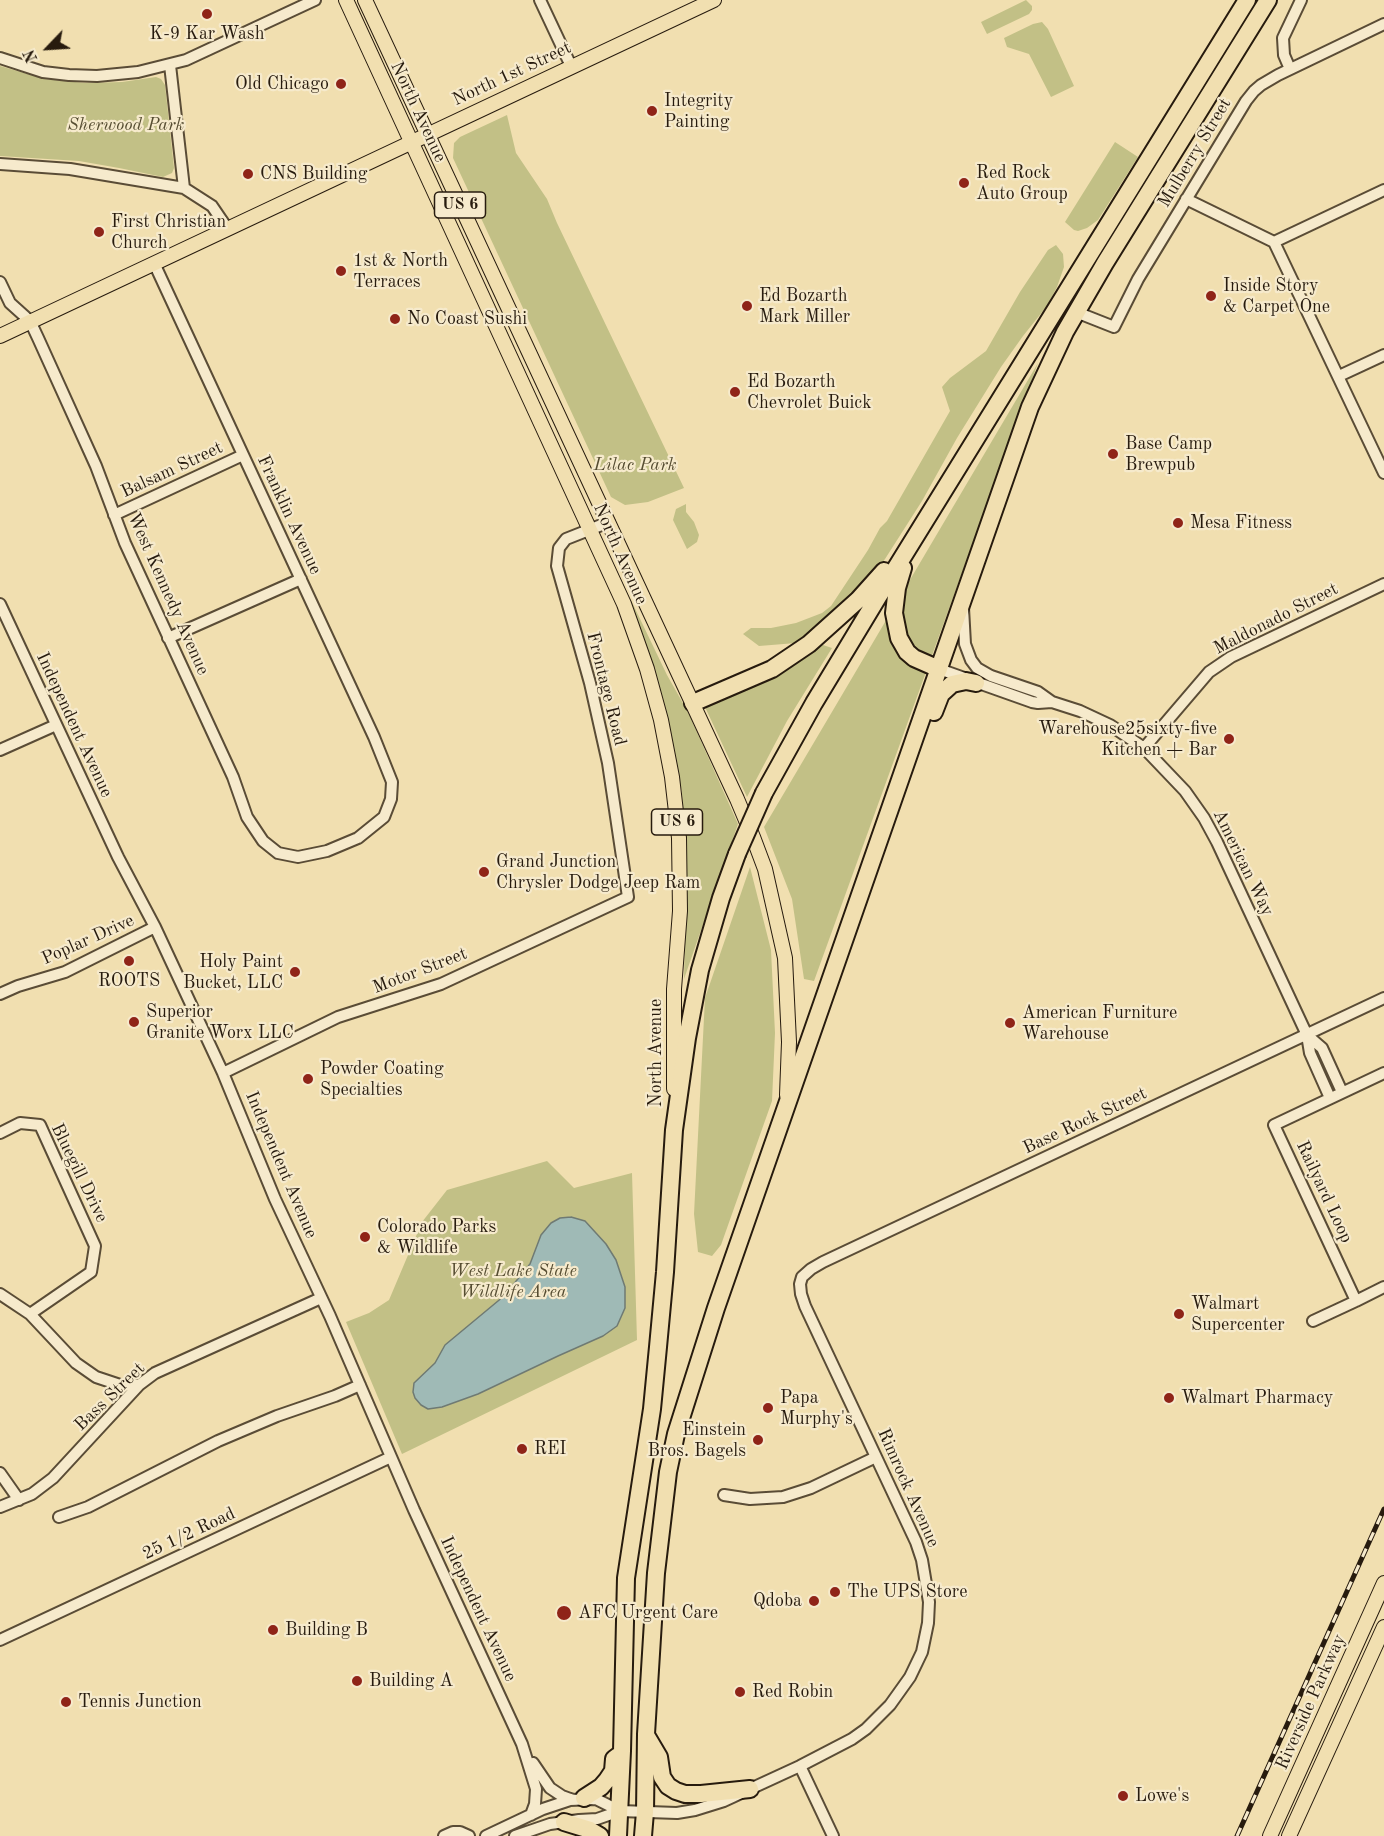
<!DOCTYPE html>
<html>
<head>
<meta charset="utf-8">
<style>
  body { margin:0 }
  #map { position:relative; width:1384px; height:1836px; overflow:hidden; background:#f1dfb0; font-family:"Old Standard TT",serif }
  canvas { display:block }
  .north { position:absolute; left:18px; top:18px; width:60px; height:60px; -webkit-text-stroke:4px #f6eacc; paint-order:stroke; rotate:245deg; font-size:16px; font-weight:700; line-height:24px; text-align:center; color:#271b0e }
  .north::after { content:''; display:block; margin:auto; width:21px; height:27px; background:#271b0e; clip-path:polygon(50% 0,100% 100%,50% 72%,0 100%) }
</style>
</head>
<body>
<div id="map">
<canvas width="1384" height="1836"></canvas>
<div class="north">N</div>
</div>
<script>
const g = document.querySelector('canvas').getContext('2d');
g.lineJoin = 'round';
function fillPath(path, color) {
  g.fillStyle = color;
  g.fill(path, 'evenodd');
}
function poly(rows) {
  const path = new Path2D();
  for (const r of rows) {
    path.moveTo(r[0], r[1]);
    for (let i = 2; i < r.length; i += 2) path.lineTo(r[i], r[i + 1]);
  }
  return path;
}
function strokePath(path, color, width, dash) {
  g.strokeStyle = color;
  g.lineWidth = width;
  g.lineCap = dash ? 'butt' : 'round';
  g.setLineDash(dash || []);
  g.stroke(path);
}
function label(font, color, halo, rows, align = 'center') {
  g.font = font + ' "Old Standard TT",serif';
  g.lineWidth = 4.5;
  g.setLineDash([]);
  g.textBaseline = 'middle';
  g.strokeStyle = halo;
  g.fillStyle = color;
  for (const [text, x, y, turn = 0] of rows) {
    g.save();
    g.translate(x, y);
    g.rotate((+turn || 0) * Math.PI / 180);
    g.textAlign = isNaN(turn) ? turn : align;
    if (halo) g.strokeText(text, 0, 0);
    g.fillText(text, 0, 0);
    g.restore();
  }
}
const green = poly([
  [1026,0,1032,6,1032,10,1029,14,987,34,981,22],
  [1042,22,1048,29,1074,86,1051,97,1029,54,1007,47,1004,38,1033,24],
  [0,66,45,79,85,83,122,82,156,77,161,79,165,85,174,168,172,173,163,177,119,168,79,161,0,156],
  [507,115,516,153,547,199,557,223,684,488,648,502,625,505,611,497,453,158,454,143,460,137],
  [1115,142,1138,157,1098,220,1087,228,1078,231,1074,230,1065,222],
  [1056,245,1063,254,1064,267,1057,287,1047,306,1023,336,1001,367,957,438,922,501,885,559,869,581,834,617,796,643,759,646,743,634,751,628,771,628,796,623,822,613,831,606,868,550,880,528,887,521,950,411,942,387,950,378,986,351,1020,292,1048,250],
  [1038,363,814,981,804,979,792,899,764,827],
  [686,504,686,512,694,522,699,535,697,542,687,549,673,520,676,509],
  [617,571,667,675,688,712,738,824,684,979,686,886,682,792,655,673],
  [820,644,832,648,787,721,747,797,705,707,778,672],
  [750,867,771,950,775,1033,772,1101,721,1245,712,1256,698,1252,694,1214,705,998],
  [547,1161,574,1188,632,1173,637,1340,402,1454,346,1322,369,1313,389,1300,422,1222,447,1190]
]);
const water = poly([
  [571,1217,585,1221,606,1244,616,1260,625,1287,625,1308,617,1326,603,1336,558,1356,478,1394,442,1407,428,1409,421,1405,415,1398,413,1392,414,1383,435,1363,445,1345,504,1296,530,1264,541,1235,551,1223,560,1218,571,1217]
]);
const minor = poly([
  [540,0,571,66],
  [0,58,43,72,69,75,97,76,138,72,186,60,315,0],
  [170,65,184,188,212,206,227,228],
  [1290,69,1284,55,1283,38,1301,0],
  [0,164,70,169,184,188],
  [1186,199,1274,242,1384,473],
  [1274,242,1384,190],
  [0,282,10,303,30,321,38,338,96,466,125,543,233,777,247,817,263,841,278,853,298,857,327,851,358,838,384,817,391,799,392,782,374,737,154,263],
  [1076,312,1114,327,1138,279,1246,101,1254,91,1261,85,1278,75,1384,24],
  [1339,376,1384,355],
  [114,515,243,455],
  [0,604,118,857,155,927,223,1073,275,1199,330,1316,414,1510,522,1744,536,1789,535,1804,531,1815],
  [963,608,965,644,971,660,977,668,991,676,1038,692,1052,702,1080,711,1110,725,1144,748,1185,791,1204,818,1217,842,1307,1035],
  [168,638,301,579],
  [939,669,1032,702,1038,703,1052,702],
  [1144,748,1209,672,1231,657,1384,584],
  [0,750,56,725],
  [0,994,18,986,65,972,155,927],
  [223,1073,338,1017,441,984,628,897,608,763,590,683,557,566,559,548,566,539,609,522],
  [1384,1073,1274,1125,1356,1301,1384,1287],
  [1330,1098,1310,1053,1307,1035,1322,1048,1342,1092],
  [0,1133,20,1123,40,1125,95,1246,91,1272,30,1314],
  [0,1294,30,1314,76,1363,96,1377,120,1385,139,1385],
  [1313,1321,1356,1301],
  [0,1473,19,1500],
  [724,1495,750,1499,783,1497,811,1488,876,1457],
  [0,1507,32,1494,53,1478,139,1385,155,1373,321,1298],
  [59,1517,88,1507,218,1441,277,1416,335,1396,360,1385],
  [0,1640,391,1457],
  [533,1763,550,1788,562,1796,573,1800],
  [800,1766,833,1836],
  [444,1836,453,1832,460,1832,469,1836],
  [486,1836,543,1809,570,1800,596,1799,620,1811],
  [515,1836,550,1824,579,1820,597,1819,620,1811,677,1813,695,1810,724,1801,800,1766,852,1739,866,1729,890,1705,910,1677,922,1652,928,1623,929,1602,922,1560,916,1542,805,1306,801,1294,800,1284,802,1277,811,1269,823,1262,1384,998]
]);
const major = poly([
  [346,0,624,604,647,669,661,720,672,777,679,838,680,911,674,989,674,1089],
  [365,0,737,799,753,837,765,869,785,958,789,1042,787,1095],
  [0,336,714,0],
  [1270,1836,1384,1583],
  [1289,1836,1384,1627]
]);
const highway = poly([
  [903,568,897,588,894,613,899,638,907,652,914,658,939,669],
  [693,703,772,669,809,644,858,600,884,571],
  [934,712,941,694,952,684,966,681,976,683],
  [764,793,814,703,878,597,1247,0],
  [646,1735,659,1757,662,1777,668,1786,676,1791,685,1794,701,1794,750,1789],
  [584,1798,601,1787,607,1780,613,1771,614,1759,618,1756],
  [564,1822,590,1830,600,1836],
  [618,1836,622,1751,626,1578,652,1409,658,1347,665,1272,674,1130,687,1038,700,970,721,898,737,854],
  [643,1836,645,1812,646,1734,656,1573,668,1472,676,1434,716,1308,1030,407,1065,332,1105,263,1268,0]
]);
const rail = poly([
  [1237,1836,1384,1509]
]);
const highwayBridge = poly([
  [737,854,764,793]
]);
const markers = [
  [207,14,6,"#8f2418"],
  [341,84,6,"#8f2418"],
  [652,111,6,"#8f2418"],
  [248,174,6,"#8f2418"],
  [964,183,6,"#8f2418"],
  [99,232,6,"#8f2418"],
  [341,271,6,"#8f2418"],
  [1211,296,6,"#8f2418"],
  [747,306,6,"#8f2418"],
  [395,319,6,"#8f2418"],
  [735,392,6,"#8f2418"],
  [1113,454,6,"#8f2418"],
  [1178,523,6,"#8f2418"],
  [1229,739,6,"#8f2418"],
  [484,872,6,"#8f2418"],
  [129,961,6,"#8f2418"],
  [295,972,6,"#8f2418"],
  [134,1022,6,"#8f2418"],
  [1010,1023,6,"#8f2418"],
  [308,1079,6,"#8f2418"],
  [365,1237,6,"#8f2418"],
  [1179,1314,6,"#8f2418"],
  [1169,1398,6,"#8f2418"],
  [768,1408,6,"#8f2418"],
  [758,1440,6,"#8f2418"],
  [522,1449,6,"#8f2418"],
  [835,1592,6,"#8f2418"],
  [814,1601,6,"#8f2418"],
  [564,1613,8,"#8f2418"],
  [273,1630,6,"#8f2418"],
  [357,1681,6,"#8f2418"],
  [740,1692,6,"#8f2418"],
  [66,1702,6,"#8f2418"],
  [1123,1796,6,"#8f2418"]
];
const shields = [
  [460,205,51],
  [677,822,51]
];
const shieldNames = [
  ["US 6",460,205],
  ["US 6",677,822]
];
const poiNames = [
  ["K-9 Kar Wash",207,34,"center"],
  ["Old Chicago",329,84,"right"],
  ["Integrity",664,101],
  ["Painting",664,122],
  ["Red Rock",976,173],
  ["Auto Group",976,194],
  ["CNS Building",260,174],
  ["First Christian",111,222],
  ["Church",111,243],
  ["1st & North",353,261],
  ["Terraces",353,282],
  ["Inside Story",1223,286],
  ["& Carpet One",1223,307],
  ["Ed Bozarth",759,296],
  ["Mark Miller",759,317],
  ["No Coast Sushi",407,319],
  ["Ed Bozarth",747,382],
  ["Chevrolet Buick",747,403],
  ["Base Camp",1125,444],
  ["Brewpub",1125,465],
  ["Mesa Fitness",1190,523],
  ["Warehouse25sixty-five",1217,729,"right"],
  ["Kitchen + Bar",1217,750,"right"],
  ["Grand Junction",496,862],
  ["Chrysler Dodge Jeep Ram",496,883],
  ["Holy Paint",283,962,"right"],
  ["Bucket, LLC",283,983,"right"],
  ["ROOTS",129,981,"center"],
  ["Superior",146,1012],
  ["Granite Worx LLC",146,1033],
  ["American Furniture",1022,1013],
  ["Warehouse",1022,1034],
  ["Powder Coating",320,1069],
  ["Specialties",320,1090],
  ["Colorado Parks",377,1227],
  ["& Wildlife",377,1248],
  ["Walmart",1191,1304],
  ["Supercenter",1191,1325],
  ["Papa",780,1398],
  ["Murphy's",780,1419],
  ["Walmart Pharmacy",1181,1398],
  ["Einstein",746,1430,"right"],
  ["Bros. Bagels",746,1451,"right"],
  ["REI",534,1449],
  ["The UPS Store",847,1592],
  ["Qdoba",802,1601,"right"],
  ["AFC Urgent Care",578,1613],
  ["Building B",285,1630],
  ["Building A",369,1681],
  ["Red Robin",752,1692],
  ["Tennis Junction",78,1702],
  ["Lowe's",1135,1796]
];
const streetNames = [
  ["North 1st Street",512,74,-25],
  ["North Avenue",418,112,65],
  ["Mulberry Street",1195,153,-59],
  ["Balsam Street",172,470,-25],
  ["Franklin Avenue",289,515,65],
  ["North Avenue",620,554,66],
  ["West Kennedy Avenue",168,594,66],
  ["Maldonado Street",1276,619,-27],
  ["Frontage Road",606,689,76],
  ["Independent Avenue",74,725,65],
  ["American Way",1243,863,64],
  ["Poplar Drive",88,940,-24],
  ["Motor Street",420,971,-21],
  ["North Avenue",656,1053,-90],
  ["Base Rock Street",1085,1121,-25],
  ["Independent Avenue",281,1165,67],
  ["Bluegill Drive",79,1173,64],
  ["Railyard Loop",1324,1192,65],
  ["Bass Street",110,1397,-44],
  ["Rimrock Avenue",908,1488,66],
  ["25 1/2 Road",189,1534,-25],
  ["Independent Avenue",478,1609,65],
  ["Riverside Parkway",1311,1702,-66]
];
const parkNames = [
  ["Sherwood Park",126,125],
  ["Lilac Park",635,465],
  ["West Lake State",513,1271],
  ["Wildlife Area",513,1292]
];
fillPath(green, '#c2c086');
fillPath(water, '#9fbab6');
strokePath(water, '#6f7a73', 1.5);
strokePath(minor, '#5a4c36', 14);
strokePath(major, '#271b0e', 16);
strokePath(highway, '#271b0e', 20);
strokePath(minor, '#f6eacc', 10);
strokePath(major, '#f1dfb0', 14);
strokePath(highway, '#f1dfb0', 16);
strokePath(rail, '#271b0e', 5);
strokePath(rail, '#f6eacc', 3, [9]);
strokePath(highwayBridge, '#271b0e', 20, []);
strokePath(highwayBridge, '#f1dfb0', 16);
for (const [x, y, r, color] of markers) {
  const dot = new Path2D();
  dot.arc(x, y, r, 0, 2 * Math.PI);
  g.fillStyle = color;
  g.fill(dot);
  strokePath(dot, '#f6eacc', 2);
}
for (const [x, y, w] of shields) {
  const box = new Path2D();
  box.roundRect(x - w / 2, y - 13, w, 26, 4.5);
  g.fillStyle = '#f6eacc';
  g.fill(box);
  strokePath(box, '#271b0e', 1.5);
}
label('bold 16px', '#271b0e', null, shieldNames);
label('18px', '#271b0e', '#f6eacc', poiNames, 'left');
label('18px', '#271b0e', '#f6eacc', streetNames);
label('italic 18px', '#564d32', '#f6eacc', parkNames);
</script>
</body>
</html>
